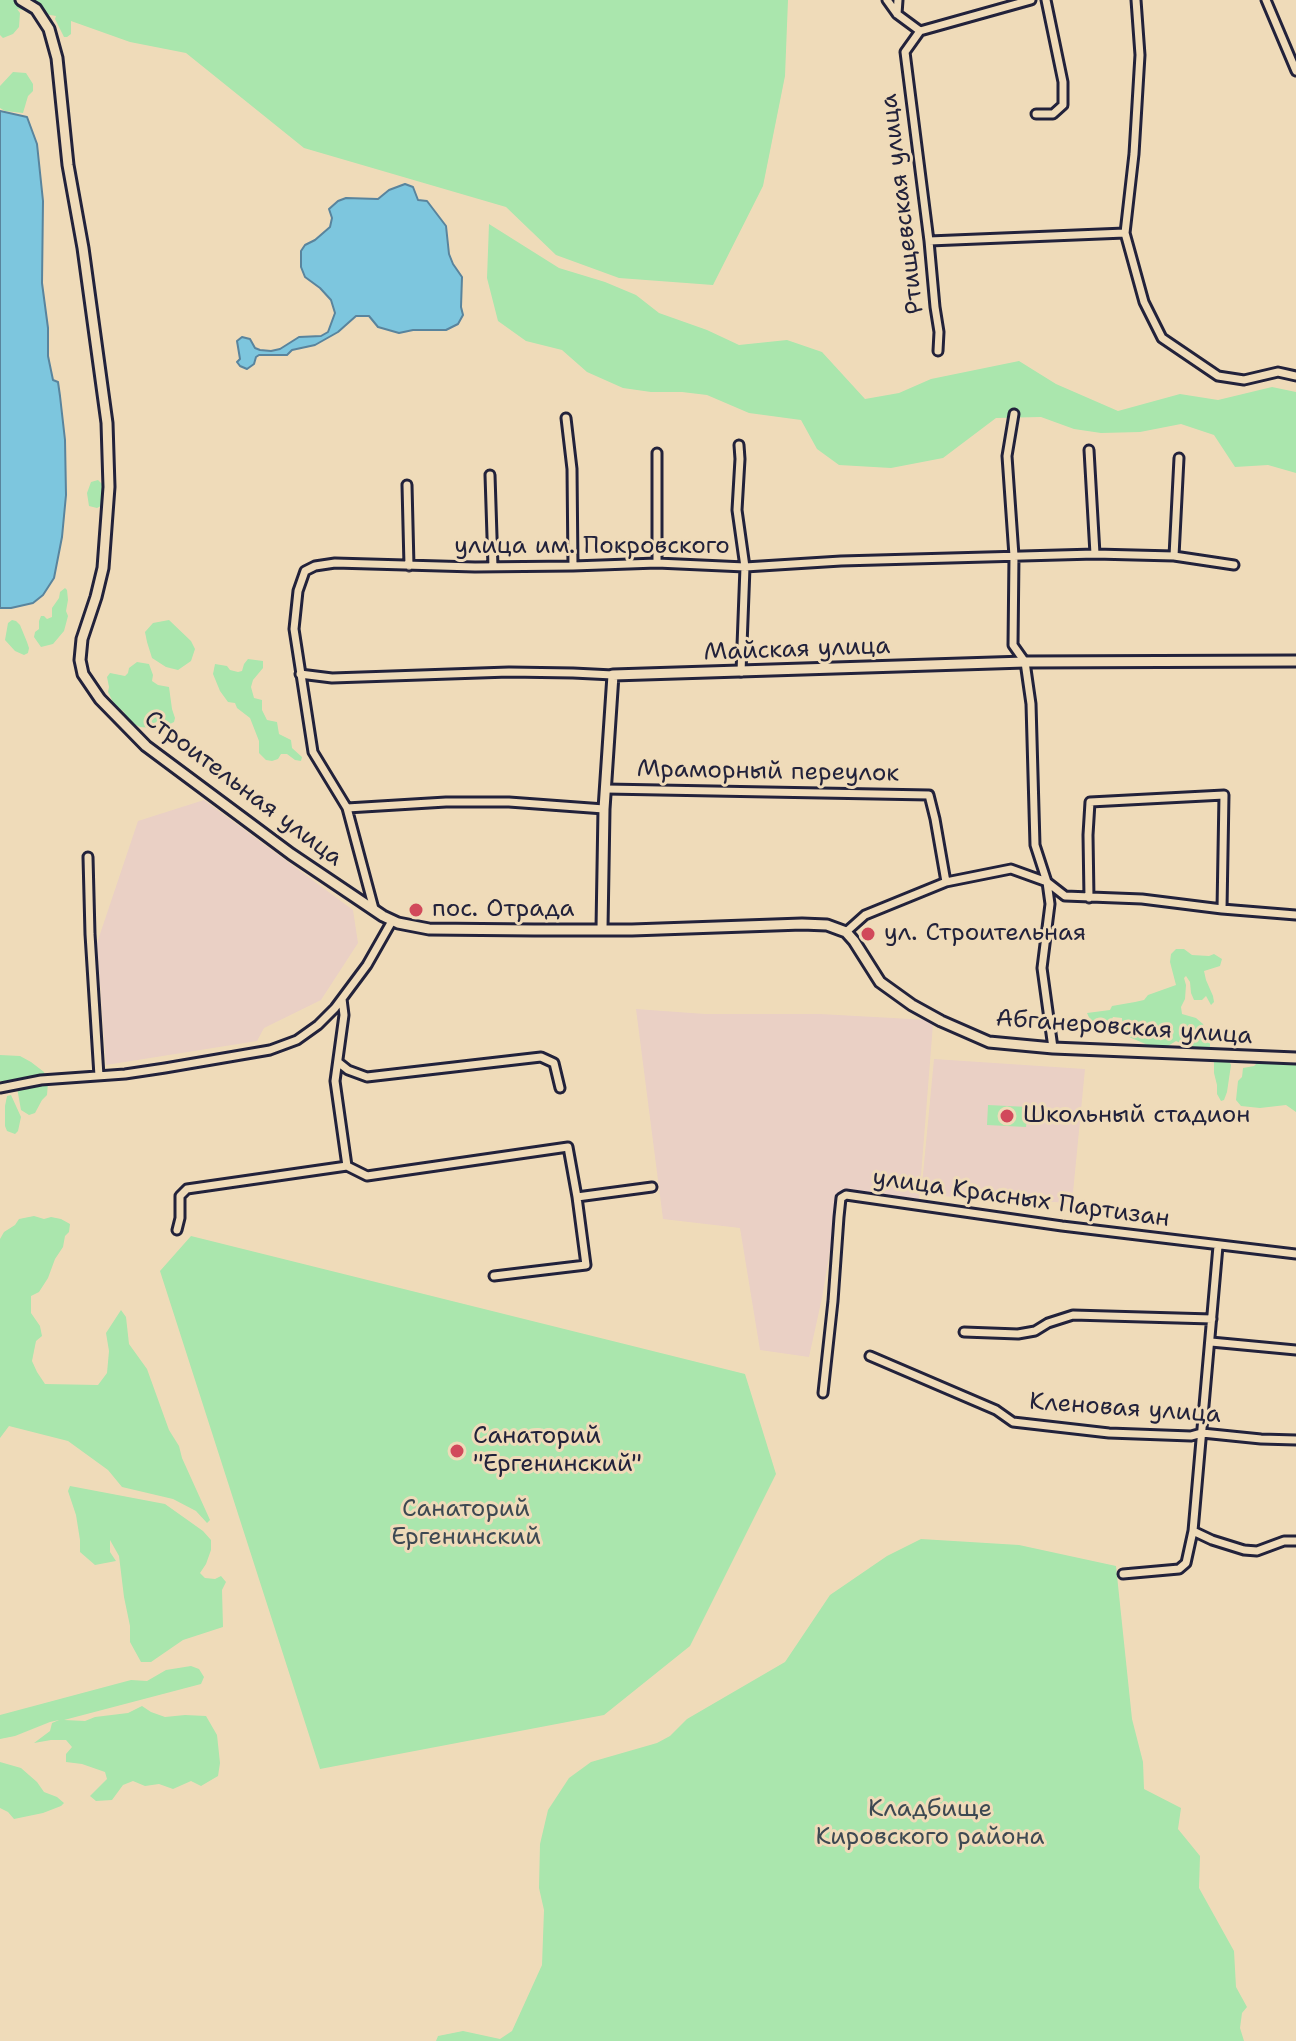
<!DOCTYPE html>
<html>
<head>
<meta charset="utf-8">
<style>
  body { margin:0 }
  canvas { display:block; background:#efdbb9 }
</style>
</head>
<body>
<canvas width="1296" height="2041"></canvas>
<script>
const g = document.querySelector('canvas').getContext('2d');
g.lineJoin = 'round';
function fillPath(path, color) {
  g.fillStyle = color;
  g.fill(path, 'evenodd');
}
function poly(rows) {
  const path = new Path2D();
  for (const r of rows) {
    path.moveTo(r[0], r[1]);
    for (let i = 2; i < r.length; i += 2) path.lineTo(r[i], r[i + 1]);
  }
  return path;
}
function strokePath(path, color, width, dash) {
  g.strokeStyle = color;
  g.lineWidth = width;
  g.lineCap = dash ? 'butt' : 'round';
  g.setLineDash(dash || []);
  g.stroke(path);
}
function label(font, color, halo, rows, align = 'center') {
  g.font = font + ' "Shantell Sans",sans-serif';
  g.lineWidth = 6;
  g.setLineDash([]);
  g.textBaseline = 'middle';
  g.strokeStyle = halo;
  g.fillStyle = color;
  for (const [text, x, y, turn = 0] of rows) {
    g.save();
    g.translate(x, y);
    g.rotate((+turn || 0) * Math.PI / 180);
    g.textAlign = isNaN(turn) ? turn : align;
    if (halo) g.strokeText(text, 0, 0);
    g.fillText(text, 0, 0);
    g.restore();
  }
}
const built = poly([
  [204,800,353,910,358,943,321,1000,264,1028,257,1041,106,1065,97,943,138,821],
  [636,1009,705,1014,820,1014,929,1020,933,1024,919,1201,844,1194,839,1198,822,1298,809,1357,760,1350,740,1228,663,1219],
  [934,1059,1085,1069,1072,1203,921,1195]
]);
const green = poly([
  [0,0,788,0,785,76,763,186,713,285,619,278,556,255,506,207,304,148,186,53,130,42,71,21,71,34,67,37,64,37,55,19,56,16,17,9,20,13,19,27,13,34,3,38,0,35],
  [13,72,26,73,33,84,33,91,28,96,23,113,5,111,0,108,0,86],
  [489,224,559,268,605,282,636,295,659,313,707,330,739,345,787,340,822,352,865,399,899,393,931,379,1019,361,1056,384,1118,411,1180,394,1218,400,1272,387,1296,392,1296,473,1268,465,1235,467,1214,435,1181,424,1140,432,1101,433,1074,429,1041,417,996,418,943,458,891,468,839,465,817,449,801,420,749,413,707,395,682,392,651,392,623,388,587,372,562,350,526,341,498,321,487,278],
  [98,480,102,484,103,490,101,506,97,508,89,506,87,493,91,482],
  [65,588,67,590,68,600,66,611,68,616,64,631,53,644,41,647,34,637,35,632,39,629,39,621,41,616,44,616,47,619,52,617,52,608,59,598,60,592],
  [12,620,16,621,20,625,27,642,29,648,28,653,24,655,15,651,5,640,8,623],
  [169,620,191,641,195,649,191,661,178,670,166,667,152,658,147,642,145,632,153,623],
  [248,659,263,661,263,668,253,680,251,687,254,698,262,700,262,710,267,720,277,722,279,734,291,740,292,748,302,757,301,761,295,760,287,754,281,754,278,759,272,761,266,760,259,753,259,741,250,718,237,708,235,703,228,702,220,691,213,674,215,664,227,666,230,670,238,672,242,671,244,664],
  [137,662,149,664,153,675,152,681,158,685,169,687,172,709,175,718,174,722,170,724,161,720,157,721,152,728,140,727,126,720,124,712,114,704,108,692,109,687,107,677,110,673,125,676,128,673,129,668],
  [1176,949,1184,949,1192,955,1209,956,1214,954,1222,959,1220,966,1204,971,1206,980,1213,996,1214,1002,1211,1005,1206,996,1202,1000,1194,1000,1191,993,1190,982,1186,976,1184,978,1186,985,1185,999,1181,1007,1182,1014,1196,1018,1203,1024,1210,1041,1210,1047,1191,1048,1176,1041,1168,1046,1155,1048,1129,1037,1122,1025,1122,1018,1113,1017,1109,1025,1102,1027,1093,1026,1087,1013,1110,1010,1112,1006,1135,1002,1144,1000,1148,995,1176,985,1170,962,1171,954],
  [0,1055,20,1056,31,1062,44,1072,48,1083,47,1095,42,1100,35,1113,29,1115,21,1110,16,1082,0,1081],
  [1214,1059,1228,1059,1231,1065,1227,1092,1224,1100,1221,1101,1217,1094,1217,1085,1214,1073],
  [1260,1060,1296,1062,1296,1112,1286,1105,1260,1108,1241,1106,1236,1100,1238,1081,1242,1077,1243,1068,1254,1066],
  [11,1095,21,1117,18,1131,15,1134,7,1131,5,1126,5,1106,7,1096],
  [988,1105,1028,1107,1026,1127,987,1125],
  [34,1216,44,1219,51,1217,61,1219,70,1224,69,1232,65,1236,63,1247,55,1259,48,1278,39,1292,31,1296,31,1313,40,1326,42,1336,36,1341,32,1361,37,1372,45,1384,98,1385,107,1373,109,1351,106,1333,121,1310,126,1317,129,1344,147,1369,169,1430,179,1446,182,1458,210,1520,207,1523,196,1511,173,1499,122,1487,108,1470,68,1441,9,1426,0,1438,0,1239,4,1232,15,1225,19,1219],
  [191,1236,745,1374,776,1474,690,1646,604,1715,320,1769,160,1271],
  [70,1486,165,1504,203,1531,211,1540,211,1550,206,1564,200,1573,205,1578,215,1579,221,1576,226,1582,222,1590,223,1627,183,1640,151,1662,141,1662,130,1642,130,1626,124,1597,119,1556,110,1540,110,1552,116,1561,95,1565,80,1552,80,1540,76,1515,68,1491],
  [921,1539,1019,1545,1116,1566,1132,1719,1143,1762,1144,1789,1181,1808,1178,1829,1200,1856,1199,1888,1234,1951,1236,1987,1247,2007,1242,2013,1240,2028,1244,2041,436,2041,438,2036,463,2031,500,2039,512,2031,542,1965,544,1910,539,1888,540,1844,548,1810,569,1778,591,1762,657,1743,670,1736,687,1719,785,1662,830,1595,887,1556],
  [191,1666,199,1669,204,1677,201,1684,64,1720,85,1721,95,1717,128,1713,142,1706,151,1712,165,1717,185,1715,206,1716,217,1735,220,1763,218,1776,201,1786,191,1781,173,1789,159,1784,145,1786,133,1781,123,1785,112,1800,96,1801,90,1796,107,1779,105,1772,82,1764,66,1762,66,1754,72,1747,66,1740,51,1740,34,1743,50,1731,52,1723,59,1720,50,1722,15,1736,0,1739,0,1715,131,1680,147,1681,166,1670],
  [0,1762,21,1768,37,1782,44,1792,57,1797,64,1803,61,1806,43,1813,14,1819,8,1812,0,1808]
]);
const water = poly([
  [0,111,27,117,37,144,43,201,42,283,48,328,48,356,53,380,58,382,60,396,65,440,66,495,62,537,54,578,43,595,33,603,11,608,0,608,0,111],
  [405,184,413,187,418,200,427,201,446,226,449,254,453,264,462,277,461,307,463,315,458,324,446,330,413,330,399,333,378,327,369,316,356,316,338,332,315,345,292,350,287,355,259,355,256,357,254,364,247,369,240,366,237,362,240,359,237,341,242,337,250,339,255,348,260,350,271,351,280,349,299,337,321,336,328,332,335,313,331,300,320,288,305,277,301,267,301,251,305,245,315,240,330,227,332,218,329,209,338,201,346,198,378,199,389,190,405,184]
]);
const minor = poly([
  [887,0,897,14,920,31],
  [1136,0,1140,55,1134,154,1125,233,1144,302,1162,338,1218,376,1244,380,1278,372,1296,376],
  [1266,0,1296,71],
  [897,14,898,0],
  [1036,114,1053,114,1063,105,1063,82,1046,0],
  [929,241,1125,233],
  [938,351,939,332,935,307,929,241,905,52,920,31,1031,0],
  [1014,414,1007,456,1014,556,1013,645,1025,662,1031,704,1035,845,1047,882,1050,904,1042,968,1053,1048],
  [566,418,572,469,573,566],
  [739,445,740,459,737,510,745,567,741,672],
  [1089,450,1095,554],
  [490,475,493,567],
  [407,485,409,566],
  [1174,556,1179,458],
  [657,563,657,453],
  [300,674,332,678,509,672,573,673,613,675],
  [606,789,929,795,935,819,946,882],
  [347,808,446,802,509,802,604,809],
  [88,857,90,934,99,1076],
  [1089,898,1088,835,1090,802,1224,795,1222,909],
  [374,909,347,808,313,752,294,629,298,591,305,571,315,566,335,563,475,567,573,566,657,563,745,567,841,561,1095,554,1174,556,1234,565],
  [846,932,865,915,946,882,1011,869,1047,882,1065,896,1142,899,1222,909,1296,915],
  [342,999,344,1015,335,1081,347,1166],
  [338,1062,348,1070,367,1077,541,1057,554,1063,560,1088],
  [0,1088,41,1080,125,1074,165,1068,270,1050,297,1040,318,1025,335,1008,367,965,392,921],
  [177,1230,180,1218,180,1196,187,1189,347,1166,367,1176,568,1147,577,1197,652,1187],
  [494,1276,586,1265,577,1197],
  [964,1332,1018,1334,1035,1331,1048,1323,1073,1315,1212,1319],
  [1211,1342,1296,1350],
  [870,1356,996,1410,1013,1422,1109,1433,1191,1436,1202,1433,1261,1439,1296,1440],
  [823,1393,833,1301,839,1217,841,1198,846,1195,1062,1226,1296,1254],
  [1193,1531,1212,1540,1244,1550,1257,1551,1284,1541,1296,1541],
  [1123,1574,1179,1569,1186,1563,1193,1531,1218,1246]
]);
const tertiary = poly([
  [21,0,36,9,49,29,57,58,68,165,83,248,107,423,109,487,103,568,96,597,82,639,80,660,83,674,100,699,146,746,291,854,383,916,398,923,429,929,534,930,632,930,802,924,827,925,846,932,854,941,880,982,912,1005,941,1021,989,1042,1053,1048,1296,1058],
  [602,928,604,809,613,675,1025,662,1296,661]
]);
const markers = [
  [416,910,8,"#d1495b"],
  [868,934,8,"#d1495b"],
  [1007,1116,8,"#d1495b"],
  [457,1451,8,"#d1495b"]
];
const streetNames = [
  ["Ртищевская улица",903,204,-97],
  ["улица им. Покровского",592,547],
  ["Майская улица",797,650,-2],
  ["Мраморный переулок",768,772,1],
  ["Строительная улица",243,789,37],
  ["Абганеровская улица",1124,1028,4],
  ["улица Красных Партизан",1021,1199,8],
  ["Кленовая улица",1125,1409,4]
];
const poiNames = [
  ["пос. Отрада",432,910],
  ["ул. Строительная",884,934],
  ["Школьный стадион",1023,1116],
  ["Санаторий",473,1437],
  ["\"Ергенинский\"",473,1465]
];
const parkNames = [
  ["Санаторий",466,1510],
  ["Ергенинский",466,1538],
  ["Кладбище",930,1810],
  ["Кировского района",930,1838]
];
fillPath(built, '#ead0c5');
fillPath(green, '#aae6ad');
fillPath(water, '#7dc6de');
strokePath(water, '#59849d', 2);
strokePath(minor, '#22223b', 13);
strokePath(tertiary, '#22223b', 15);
strokePath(minor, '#efdbb9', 7);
strokePath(tertiary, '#efdbb9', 9);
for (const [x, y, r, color] of markers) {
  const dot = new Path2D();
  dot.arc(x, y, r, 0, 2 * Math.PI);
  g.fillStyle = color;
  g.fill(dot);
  strokePath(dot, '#efdbb9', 3);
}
label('24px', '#22223b', '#efdbb9', streetNames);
label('24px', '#22223b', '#efdbb9', poiNames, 'left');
label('24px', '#3d4952', '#efdbb9', parkNames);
</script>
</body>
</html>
